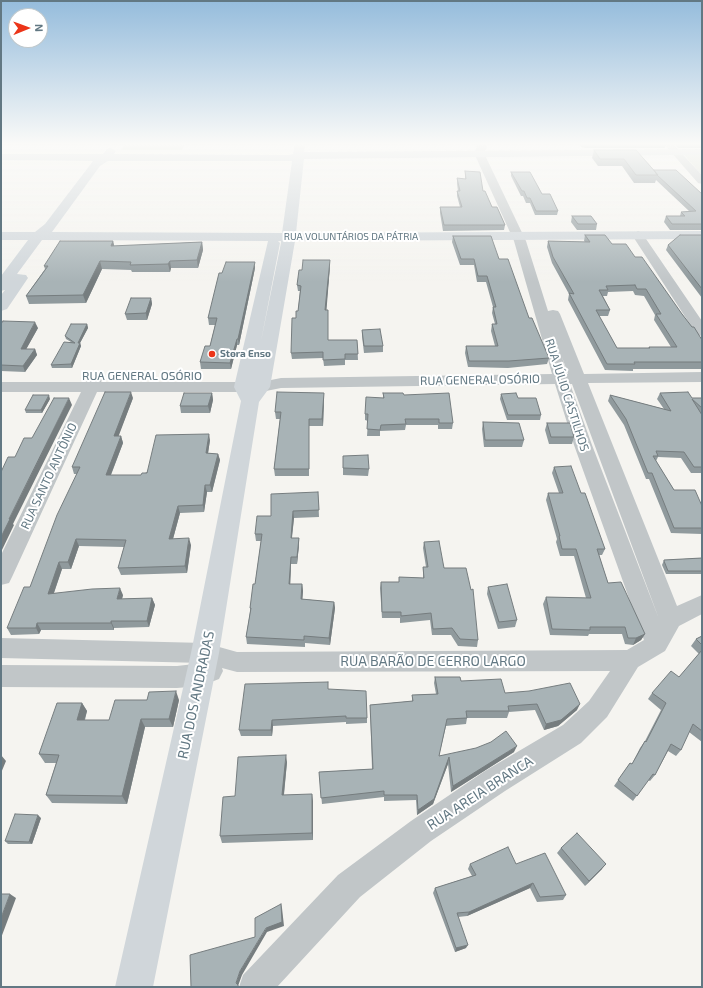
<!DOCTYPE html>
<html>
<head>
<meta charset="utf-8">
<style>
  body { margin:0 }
  #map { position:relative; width:703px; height:988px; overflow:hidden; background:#f5f4f0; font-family:"Exo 2",sans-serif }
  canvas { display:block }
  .frame { position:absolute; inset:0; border:2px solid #627883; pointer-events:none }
  .north { position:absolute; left:8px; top:8px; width:40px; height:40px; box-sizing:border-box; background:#fff; border:1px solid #c0c9cd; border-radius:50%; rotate:89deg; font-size:11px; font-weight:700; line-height:16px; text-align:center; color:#627883 }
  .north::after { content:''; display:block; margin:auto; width:14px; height:18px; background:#ec3519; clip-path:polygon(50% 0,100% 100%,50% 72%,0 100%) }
</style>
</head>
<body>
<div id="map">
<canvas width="703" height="988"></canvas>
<div class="frame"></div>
<div class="north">N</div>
</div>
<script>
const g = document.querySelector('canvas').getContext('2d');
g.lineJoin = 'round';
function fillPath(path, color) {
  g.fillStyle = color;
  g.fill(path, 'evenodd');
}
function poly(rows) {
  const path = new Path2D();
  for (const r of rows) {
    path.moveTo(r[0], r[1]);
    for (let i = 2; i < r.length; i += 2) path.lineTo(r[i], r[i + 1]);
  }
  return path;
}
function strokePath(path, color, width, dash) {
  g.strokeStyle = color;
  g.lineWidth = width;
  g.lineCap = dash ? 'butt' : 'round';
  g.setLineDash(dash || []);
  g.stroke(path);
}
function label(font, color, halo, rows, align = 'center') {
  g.font = font + ' "Exo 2",sans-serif';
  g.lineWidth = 4;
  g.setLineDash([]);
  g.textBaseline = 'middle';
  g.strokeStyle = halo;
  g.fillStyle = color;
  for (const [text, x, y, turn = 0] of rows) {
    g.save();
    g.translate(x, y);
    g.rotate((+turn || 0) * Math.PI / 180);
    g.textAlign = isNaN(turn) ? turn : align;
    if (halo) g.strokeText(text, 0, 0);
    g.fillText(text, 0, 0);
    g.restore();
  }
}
const green = poly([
  [126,143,185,143,182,150,121,150],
  [684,155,702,155,702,175]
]);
const street = poly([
  [476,143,486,143,487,147,484,153,526,241,548,311,553,310,558,311,560,314,584,374,702,372,702,382,588,383,677,606,702,595,702,614,679,626,665,651,638,667,607,717,581,743,505,791,431,841,360,897,277,987,239,987,243,975,338,875,411,821,485,771,563,725,589,701,610,671,237,672,222,668,223,671,219,679,201,686,177,688,1,687,1,665,177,666,203,663,1,658,1,638,205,643,237,652,627,650,644,640,574,445,555,384,281,388,261,392,97,392,12,577,9,583,1,585,1,555,81,392,1,392,1,382,86,382,90,374,96,372,102,374,104,377,101,382,261,382,281,378,552,374,514,241,474,153,477,147,476,143],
  [562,357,568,374,567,374,562,357],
  [570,384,572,384,659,619,592,445,570,384],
  [663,143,672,143,702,175,702,184,698,183,663,143],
  [638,231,642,233,702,321,702,336,697,335,695,332,632,235,638,231]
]);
const secondary = poly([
  [295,143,305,143,304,152,702,149,702,155,304,159,296,233,702,231,702,239,295,241,270,387,259,402,219,653,153,987,115,987,191,653,241,401,234,387,268,241,42,240,17,274,26,275,28,278,7,309,1,311,1,295,5,290,1,291,1,276,28,240,1,240,1,232,35,232,45,224,93,161,1,160,1,154,103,154,107,149,111,148,116,151,114,154,288,155,293,154,295,143],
  [108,161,292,161,282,233,52,232,100,166,108,161],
  [278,241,281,241,281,243,261,341,280,243,278,241]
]);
const wall = poly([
  [579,143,666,143,666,144,665,148,585,148,581,147],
  [674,143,702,143,702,148,678,148],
  [594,150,636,150,654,170,702,194,702,230,670,230,664,222,666,216,680,216,681,212,689,211,656,180,655,183,634,183,622,166,598,166,592,158],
  [465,171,483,191,492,207,505,225,504,230,443,231,440,213,440,207,460,207,457,196,457,191,458,191,457,184,457,178,465,179],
  [511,172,542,194,558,211,557,215,535,215,530,203,526,203,523,196,521,196,511,176],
  [572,216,597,224,596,230,577,230,571,222],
  [585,235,612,244,635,257,682,314,702,340,702,369,633,369,633,371,605,370,568,300,569,294,552,263,547,247,548,241,585,242,584,241],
  [633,291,635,295,644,296,655,315,654,320,671,347,649,347,648,348,617,348,599,316,608,316,610,310,603,296,607,296,608,292],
  [702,235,702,298,666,250,668,245],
  [453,236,499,259,529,318,549,358,547,364,508,368,468,367,465,353,466,346,495,346,491,331,492,324,495,324,492,313,493,307,486,282,477,282,474,265,460,265,452,242],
  [113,241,114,246,202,242,203,250,198,268,171,268,170,272,132,272,131,270,102,269,86,303,29,304,26,296,45,269,44,266],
  [330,266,326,310,328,340,357,340,358,360,345,360,345,365,324,366,323,358,292,359,291,353,296,318,298,311,300,291,298,291,297,285],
  [255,268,239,345,237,345,231,369,201,369,200,362,210,346,215,325,209,325,208,318,222,273],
  [151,298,152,304,147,320,127,320,125,314],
  [1,324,38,328,26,349,35,349,37,355,25,372,1,371],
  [87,324,88,328,80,343,81,346,72,368,52,368,51,365,71,342,66,339,65,336],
  [362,330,383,346,383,352,364,353,362,336],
  [212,393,213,400,210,413,181,413,180,406],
  [383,393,404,395,453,423,452,429,438,429,438,425,406,425,405,430,380,431,380,436,367,436,368,421,365,420,365,414,383,398],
  [660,393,692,398,702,398,702,473,691,473,681,458,658,457,656,461,674,490,702,506,702,534,671,533,649,479,646,479,624,425,608,401,610,395,664,409,657,399],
  [501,394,518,398,541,415,540,420,507,420,500,399],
  [133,398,118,436,121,436,123,443,111,475,141,475,210,440,208,453,218,454,220,460,212,492,207,492,204,512,180,513,173,539,191,545,187,573,121,575,118,568,124,547,79,546,71,569,62,569,54,593,123,595,122,599,152,598,155,605,149,627,114,628,114,630,41,630,39,634,11,635,7,628,30,587,77,474,74,474,72,467],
  [50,399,42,413,26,413,25,410],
  [324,400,323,426,309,426,309,476,275,476,274,469,280,419,276,419,275,412],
  [483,422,524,440,522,447,484,447,482,429],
  [547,423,574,437,572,444,549,444,545,430],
  [343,456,369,469,368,476,343,475],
  [554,467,581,493,605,549,602,555,599,555,608,583,645,634,641,640,633,645,625,644,622,634,589,634,588,636,550,635,543,604,546,597,586,598,574,556,560,556,556,542,557,539,546,500,548,493,559,493,552,473],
  [318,492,319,517,294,518,292,538,299,538,299,545,297,564,291,564,290,584,302,584,303,591,302,599,334,602,335,608,330,645,305,643,305,647,247,644,246,637,250,612,250,608,255,584,261,541,256,541,255,534,271,516],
  [424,542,444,568,478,640,477,647,458,646,451,635,432,635,430,620,400,623,400,618,382,618,380,588,381,582,399,582,399,577,423,578,423,567,426,567,423,548],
  [702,558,702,574,666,574,662,565,664,560],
  [488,587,517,620,515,627,498,629,487,594],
  [702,636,702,742,689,732,681,750,676,756,668,751,655,775,650,781,648,780,633,801,614,786,630,763,632,764,640,748,645,741,661,710,648,699,652,693,679,677,699,654,691,646,696,639],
  [435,677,461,681,505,693,577,710,558,726,544,730,535,710,509,712,507,718,467,718,466,724,446,726,439,756,514,752,451,792,448,764,433,804,417,815,416,800,384,801,384,797,322,804,319,772,372,769,370,705,412,701,412,695,436,694,434,683],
  [329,689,367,718,367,723,346,724,346,722,273,726,272,736,241,736,239,730],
  [179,700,173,727,145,727,127,804,52,803,46,795,56,763,45,763,39,754,82,703,87,711,85,720,109,720],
  [287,762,284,795,313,801,313,840,222,843,220,836,235,796],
  [41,818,32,844,8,844,5,841],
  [561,848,602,869,585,886,557,853],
  [470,864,516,864,566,895,563,900,537,902,530,888,467,916,458,917,466,948,455,952,433,893,435,888,472,876,468,869]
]);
const shadedWall = poly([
  [113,241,115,249,111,246],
  [202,242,203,250,198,268,197,260],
  [330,260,330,266,326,316,325,310],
  [100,261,102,269,86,303,83,295],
  [170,261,171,268,170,272,168,264],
  [255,262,255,268,239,345,238,339],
  [151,298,152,304,147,320,146,313],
  [35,322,38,328,23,355,21,349],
  [87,324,88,328,80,343,81,346,72,368,71,364,78,343],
  [237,339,237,345,231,369,230,363],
  [35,349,37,355,25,372,23,366],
  [131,392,133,398,116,443,114,436],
  [212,393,213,400,210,413,208,406],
  [324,393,324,400,323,426,322,419],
  [49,395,50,399,42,413,41,410],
  [69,398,72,405,13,524,14,525,1,552,1,537,9,519],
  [209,434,210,440,207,460,206,453],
  [121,436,123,443,108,482,106,475],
  [218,454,220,460,212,492,210,485],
  [205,485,207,492,204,512,203,505],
  [178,506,180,513,171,546,169,539],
  [293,511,294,518,291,544,291,538],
  [189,538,191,545,187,573,185,566],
  [299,538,299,545,297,564,297,557],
  [76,539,79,546,71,569,68,562],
  [291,557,291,564,290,591,289,584],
  [59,562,62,569,51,601,48,594],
  [302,584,303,591,302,606,301,599],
  [120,588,123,595,120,606,117,599],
  [152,598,155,605,149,627,147,621],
  [334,602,335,608,330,645,329,638],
  [111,621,114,628,114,630,111,623],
  [37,623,41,630,39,634,36,628],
  [645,634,641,640,633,645,636,638],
  [176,691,179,700,173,727,169,719],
  [82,703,87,711,82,728,77,720],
  [580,704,577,710,558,726,544,730,546,724],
  [141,719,145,727,127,804,122,796],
  [272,720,273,726,272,736,271,730],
  [517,746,514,752,451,792,453,786],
  [1,755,6,761,1,773],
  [286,755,287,762,283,802,282,795],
  [449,757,448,764,433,804,417,815,418,810],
  [312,794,313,801,313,840,312,833],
  [38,815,41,818,32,844,29,842],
  [606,864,602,869,585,886,589,881],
  [533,883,530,888,467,916,469,912],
  [10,894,16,898,1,938,1,918],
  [281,904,282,908,284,926,267,932,242,975,238,986,239,987,238,987,236,983,240,971],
  [468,945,466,948,455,952,456,948]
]);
const building = poly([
  [583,143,666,143,666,144,586,144,583,143],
  [679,143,702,143,702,144,680,144,679,143],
  [594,150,636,150,658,175,636,175,624,159,600,159,594,150],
  [654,170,676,170,702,194,702,224,672,224,666,216,685,216,681,212,696,211,657,175,654,170],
  [465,171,480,172,483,191,485,191,492,207,497,207,505,225,444,225,440,207,462,207,457,191,460,191,457,178,466,179,465,171],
  [511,172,530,172,542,194,550,194,558,211,536,211,530,198,527,198,524,191,522,191,511,172],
  [572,216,591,216,597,224,578,224,572,216],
  [585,235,605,235,612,244,626,244,635,257,642,257,682,314,692,327,694,327,702,340,702,362,634,362,635,364,607,364,569,293,574,294,553,257,548,241,590,242,585,235],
  [635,285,637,289,646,289,661,314,656,314,677,347,649,347,650,348,617,348,596,310,610,310,599,290,608,290,606,286,635,285],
  [680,235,702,235,702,289,668,245,680,235],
  [453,236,491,236,499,259,508,259,529,318,532,318,549,358,509,361,469,361,466,346,498,346,492,324,497,324,493,307,496,307,487,276,478,276,474,259,461,259,453,236],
  [60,241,113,241,111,246,202,242,197,260,170,261,168,264,130,265,131,262,100,261,83,295,26,296,48,266,44,266,60,241],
  [303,260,330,260,325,310,328,310,328,340,357,340,358,354,345,354,345,359,323,360,323,352,291,353,292,318,296,318,296,311,298,311,301,286,297,285,299,270,302,270,303,260],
  [226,262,255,262,238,339,237,339,230,363,200,362,205,346,210,346,217,318,208,318,219,273,222,273,226,262],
  [131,298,151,298,146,313,125,314,131,298],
  [3,321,35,322,21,349,35,349,23,366,1,365,1,324,3,321],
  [71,324,87,324,78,343,80,343,71,364,51,365,64,342,75,343,65,336,71,324],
  [380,329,383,346,364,346,362,330,380,329],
  [105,392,131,392,114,436,121,436,106,475,141,475,142,473,147,473,156,435,209,434,206,453,218,454,210,485,205,485,203,505,178,506,169,539,189,538,185,566,118,568,126,540,76,539,68,562,59,562,48,594,92,589,120,588,117,599,152,598,147,621,111,621,111,623,37,623,36,628,7,628,24,587,30,587,57,515,80,467,72,467,105,392],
  [277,392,324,393,322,419,309,419,309,469,274,469,281,412,275,412,277,392],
  [688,392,692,398,702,398,702,408,692,399,702,415,702,467,694,467,684,452,656,451,658,456,653,456,674,490,695,490,702,506,702,528,674,528,652,473,648,473,626,419,610,395,671,411,660,393,688,392],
  [184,393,212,393,208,406,180,406,184,393],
  [383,393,403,393,404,395,449,393,453,423,439,423,439,419,405,419,406,424,381,425,380,430,367,429,368,414,365,414,366,397,384,398,383,393],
  [516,393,518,398,536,398,541,415,508,415,501,394,516,393],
  [33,395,49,395,41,410,25,410,33,395],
  [54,398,69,398,9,519,10,519,1,537,1,472,8,457,15,457,24,438,32,438,54,398],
  [483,422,519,423,524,440,485,440,483,422],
  [547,423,570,423,574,437,551,437,547,423],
  [368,455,369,469,343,468,343,456,368,455],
  [571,466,581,493,585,493,605,549,597,549,608,583,621,582,645,634,636,638,628,638,625,627,590,627,590,630,552,629,546,597,591,598,576,549,562,549,559,536,560,536,548,493,563,493,554,467,571,466],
  [318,492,319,510,293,511,291,538,299,538,297,557,291,557,289,584,302,584,301,599,334,602,329,638,304,636,304,640,246,637,251,608,250,608,253,584,255,584,262,534,255,534,257,516,271,516,271,494,318,492],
  [439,541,444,568,466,568,471,590,473,589,478,640,460,639,452,628,433,629,431,613,401,616,401,612,382,612,381,582,399,582,399,577,424,578,423,567,428,567,424,542,439,541],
  [702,558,702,571,668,571,664,561,664,560,702,558],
  [507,584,517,620,499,622,488,587,507,584],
  [702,636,702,645,696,639,702,636],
  [702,650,702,731,693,724,681,750,671,744,655,775,653,774,637,796,618,780,630,763,632,764,645,741,646,742,666,703,652,693,671,671,679,677,702,650],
  [435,677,460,677,461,681,501,679,505,693,529,691,570,683,580,704,561,720,546,724,537,704,508,706,509,711,466,711,467,718,447,719,439,756,476,748,491,742,506,731,517,746,453,786,449,757,434,799,418,810,417,795,384,795,384,791,321,798,319,772,373,769,370,705,413,701,412,695,438,694,435,677],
  [328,682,328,689,366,691,367,718,346,718,346,716,272,720,271,730,239,730,245,684,328,682],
  [176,691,169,719,141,719,122,796,46,795,59,755,39,754,57,703,82,703,77,720,109,720,115,700,147,700,149,692,176,691],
  [286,755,282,795,312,794,312,833,220,836,223,797,235,796,238,757,286,755],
  [15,814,38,815,29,842,5,841,15,814],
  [577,833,606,864,589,881,561,848,577,833],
  [508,847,516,864,545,853,566,895,540,897,533,883,469,912,457,913,468,945,456,948,435,888,476,875,470,864,508,847],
  [1,894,10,894,1,918,1,894],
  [281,904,282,922,266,928,240,971,236,983,238,985,238,987,191,987,190,955,255,937,255,918,281,904]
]);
const markers = [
  [212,354,4,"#ec3519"]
];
const farStreetnames = [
  ["RUA VOLUNTÁRIOS DA PÁTRIA",351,237]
];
const farPoinames = [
  ["Stora Enso",220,354]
];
const streetNames = [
  ["RUA GENERAL OSÓRIO",142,376],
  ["RUA GENERAL OSÓRIO",480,380,-1],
  ["RUA JÚLIO CASTILHOS",567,395,72],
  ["RUA SANTO ANTÔNIO",49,476,-65]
];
const nearStreetnames = [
  ["RUA BARÃO DE CERRO LARGO",433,661],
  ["RUA DOS ANDRADAS",196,695,-78],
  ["RUA AREIA BRANCA",480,793,-33]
];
fillPath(green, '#d6dcd1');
fillPath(street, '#c1c6c8');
fillPath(secondary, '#d0d6da');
fillPath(wall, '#909a9d');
fillPath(shadedWall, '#767d7f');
fillPath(building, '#a8b3b6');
strokePath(building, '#767d7f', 1);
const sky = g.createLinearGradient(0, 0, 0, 282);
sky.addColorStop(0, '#95bcdc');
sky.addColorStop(0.51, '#fafaf8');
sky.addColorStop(1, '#fafaf800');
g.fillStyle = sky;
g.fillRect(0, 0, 703, 282);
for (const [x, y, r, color] of markers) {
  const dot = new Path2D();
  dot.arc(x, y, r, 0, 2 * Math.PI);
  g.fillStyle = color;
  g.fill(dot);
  strokePath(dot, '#fff', 1.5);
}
label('10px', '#627883', '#fff', farStreetnames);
label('bold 10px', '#627883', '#fff', farPoinames, 'left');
label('12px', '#627883', '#fff', streetNames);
label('14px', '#627883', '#fff', nearStreetnames);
</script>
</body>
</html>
